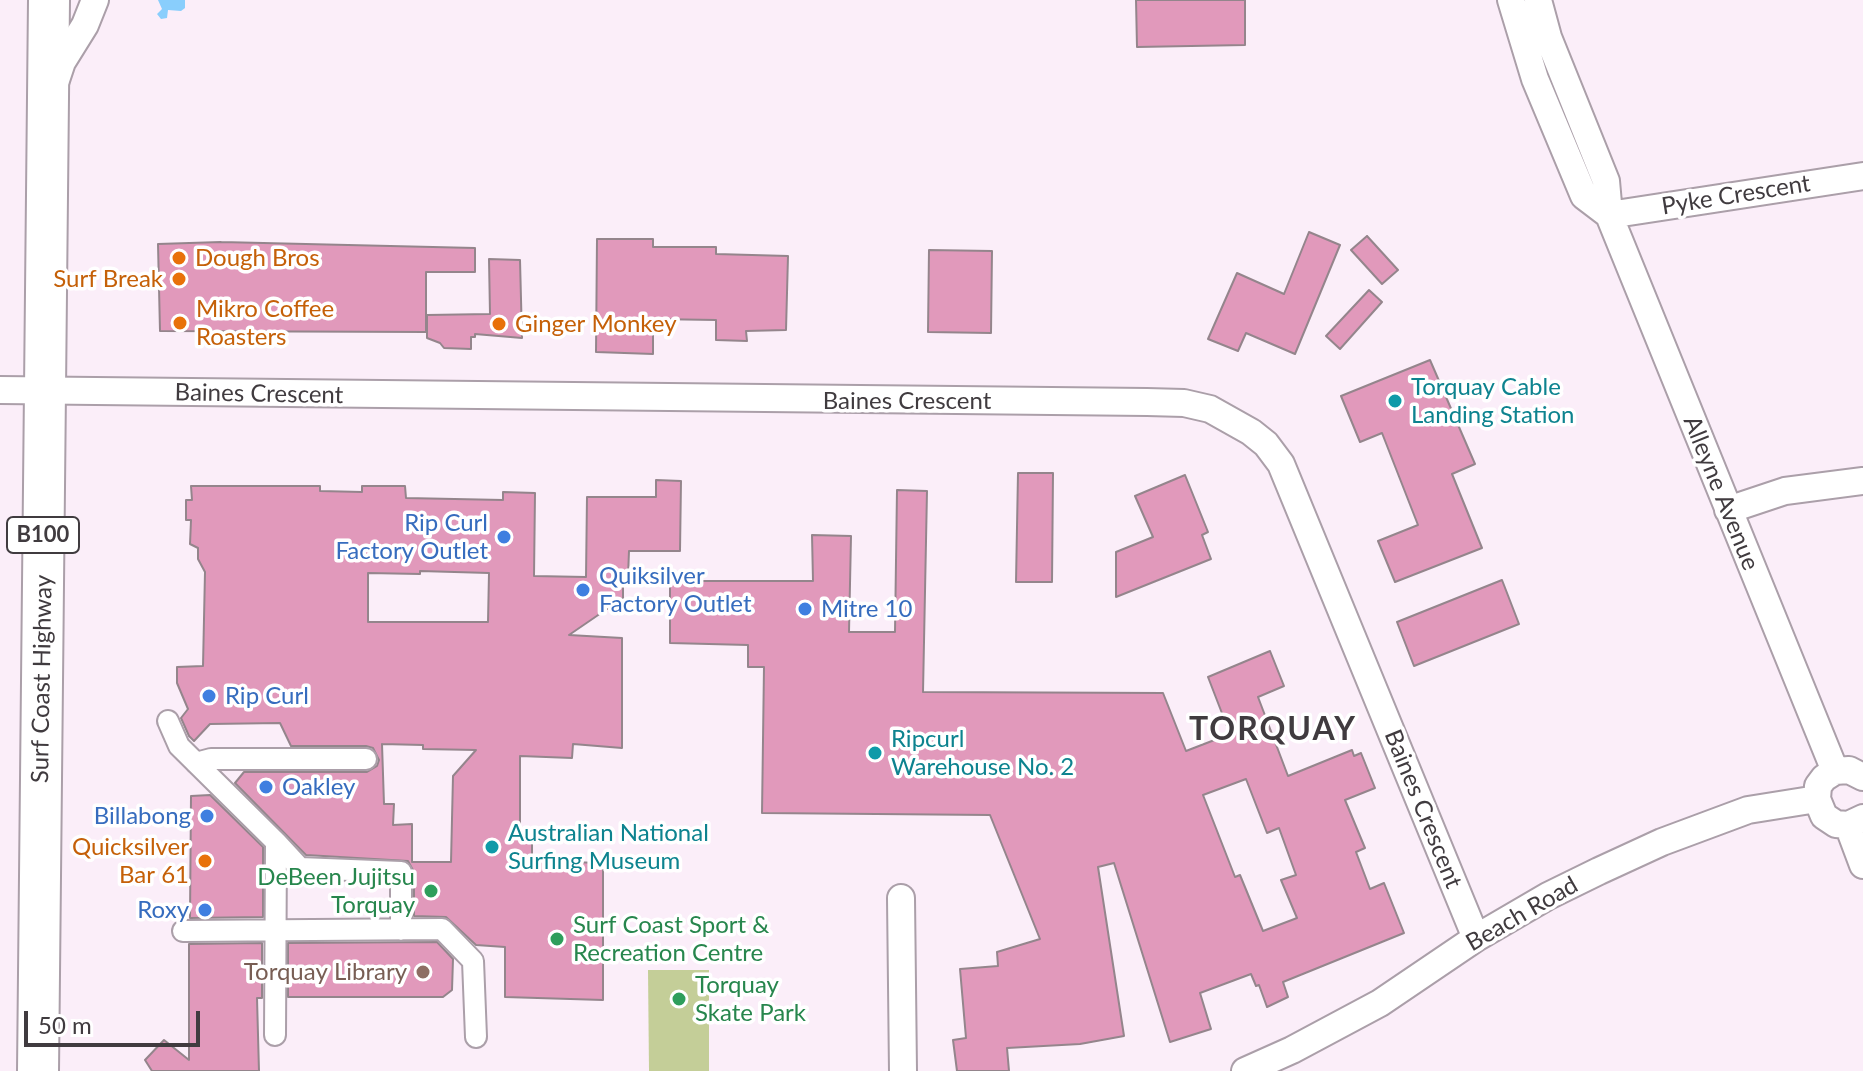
<!DOCTYPE html>
<html>
<head>
<meta charset="utf-8">
<style>
  body { margin:0 }
  #map { position:relative; width:1863px; height:1071px; overflow:hidden; background:#fbeef9; font-family:Lato,sans-serif }
  canvas { display:block }
  .scale { position:absolute; left:24px; top:1011px; width:176px; height:36px; box-sizing:border-box; border:4px solid #403b3f; border-top:0; padding-left:10px; font-size:24px; line-height:28px; white-space:nowrap; color:#403b3f; -webkit-text-stroke:6px #fff; paint-order:stroke }
</style>
</head>
<body>
<div id="map">
<canvas width="1863" height="1071"></canvas>
<div class="scale">50 m</div>
</div>
<script>
const g = document.querySelector('canvas').getContext('2d');
g.lineJoin = 'round';
function fillPath(path, color) {
  g.fillStyle = color;
  g.fill(path, 'evenodd');
}
function poly(rows) {
  const path = new Path2D();
  for (const r of rows) {
    path.moveTo(r[0], r[1]);
    for (let i = 2; i < r.length; i += 2) path.lineTo(r[i], r[i + 1]);
  }
  return path;
}
function strokePath(path, color, width, dash) {
  g.strokeStyle = color;
  g.lineWidth = width;
  g.lineCap = dash ? 'butt' : 'round';
  g.setLineDash(dash || []);
  g.stroke(path);
}
function label(font, color, halo, rows, align = 'center') {
  g.font = font + ' Lato,sans-serif';
  g.lineWidth = 7;
  g.setLineDash([]);
  g.textBaseline = 'middle';
  g.strokeStyle = halo;
  g.fillStyle = color;
  for (const [text, x, y, turn = 0] of rows) {
    g.save();
    g.translate(x, y);
    g.rotate((+turn || 0) * Math.PI / 180);
    g.textAlign = isNaN(turn) ? turn : align;
    if (halo) g.strokeText(text, 0, 0);
    g.fillText(text, 0, 0);
    g.restore();
  }
}
const green = poly([
  [648,970,709,970,709,1071,649,1071]
]);
const water = poly([
  [158,0,185,0,185,8,181,11,168,10,167,18,161,19,157,14,162,9]
]);
const building = poly([
  [1136,0,1245,0,1245,45,1137,47,1136,0],
  [1309,232,1340,245,1295,354,1246,333,1238,351,1208,339,1237,273,1284,294,1309,232],
  [1367,236,1398,270,1382,284,1351,250,1367,236],
  [597,239,653,239,653,247,716,247,716,254,788,256,786,330,746,331,747,341,716,340,716,320,653,319,653,354,596,352,597,239],
  [221,242,475,248,475,272,426,272,426,332,160,331,158,244,221,242],
  [929,250,992,251,991,333,928,332,929,250],
  [489,259,520,260,522,338,475,334,475,337,471,337,471,349,444,348,440,343,427,338,427,315,490,314,489,259],
  [1369,290,1382,302,1340,349,1326,336,1369,290],
  [1430,360,1475,464,1452,474,1482,548,1395,582,1378,541,1418,525,1382,433,1360,442,1341,396,1430,360],
  [1018,473,1053,473,1052,582,1016,582,1018,473],
  [1185,475,1208,532,1202,535,1211,559,1116,597,1116,552,1153,537,1135,496,1185,475],
  [656,480,681,481,680,551,629,551,628,577,623,577,623,598,569,635,622,638,622,748,573,744,572,758,520,756,520,835,532,835,532,861,603,863,603,1000,505,997,505,947,476,945,446,917,414,916,414,872,408,861,306,855,235,783,244,772,367,772,377,766,379,760,373,748,366,746,291,746,280,723,210,724,194,741,189,736,181,718,188,709,177,683,177,667,203,666,205,572,198,559,198,548,190,544,191,520,186,520,186,500,192,500,191,486,320,486,320,491,362,492,362,486,405,486,406,498,503,500,503,492,535,493,534,576,586,577,587,497,656,497,656,480],
  [420,571,489,573,488,622,368,622,368,573,420,574,420,571],
  [382,744,423,745,423,749,476,750,453,776,451,862,412,862,412,824,393,825,394,804,384,804,382,744],
  [897,490,927,491,923,692,1163,693,1186,751,1230,734,1208,677,1270,651,1284,686,1258,697,1288,776,1352,750,1354,756,1361,753,1375,788,1345,800,1365,848,1356,852,1370,889,1384,883,1404,933,1283,982,1288,997,1267,1007,1259,985,1256,986,1251,974,1200,993,1211,1029,1170,1042,1114,863,1098,867,1124,1036,1080,1044,1007,1048,1009,1071,957,1071,953,1040,966,1038,960,969,998,966,997,952,1040,939,990,815,762,813,764,667,748,667,748,645,670,643,670,581,813,581,812,535,851,536,849,632,895,632,897,490],
  [1246,779,1267,833,1279,828,1296,875,1281,880,1297,918,1263,931,1240,875,1235,877,1203,795,1246,779],
  [1502,580,1519,624,1414,666,1397,622,1502,580],
  [210,795,263,847,263,917,190,918,191,796,210,795],
  [437,942,453,959,452,990,443,997,288,997,288,943,437,942],
  [262,943,262,998,257,998,259,1071,152,1071,145,1060,164,1040,189,1060,189,944,262,943]
]);
const pedestrian = poly([
  [168,721,179,746,276,842,275,1035],
  [196,763,211,759,366,759],
  [276,842,300,868,401,872,401,930],
  [183,931,442,929,473,961,476,1037]
]);
const minor = poly([
  [1511,0,1535,79,1584,196,1609,215],
  [1538,0,1548,37,1606,181,1609,215,1835,771],
  [55,83,62,62,85,25,95,0],
  [1609,215,1863,176],
  [0,390,1147,402,1184,403,1210,409,1251,432,1266,444,1281,464,1476,938],
  [1728,510,1785,491,1863,481],
  [1863,777,1849,770,1835,771,1824,778,1818,786,1817,799,1824,816,1836,824,1848,825,1863,818],
  [1848,825,1863,865],
  [901,898,903,1071],
  [1245,1071,1292,1050,1380,1003,1476,938,1548,896,1599,871,1662,842,1748,810,1817,799]
]);
const primary = poly([
  [38,1071,49,0]
]);
const markers = [
  [179,258,8,"#e8710a"],
  [179,279,8,"#e8710a"],
  [180,323,8,"#e8710a"],
  [499,324,8,"#e8710a"],
  [1395,401,8,"#0f9aa8"],
  [504,537,8,"#3f7fe0"],
  [583,590,8,"#3f7fe0"],
  [805,609,8,"#3f7fe0"],
  [209,696,8,"#3f7fe0"],
  [875,753,8,"#0f9aa8"],
  [266,787,8,"#3f7fe0"],
  [207,816,8,"#3f7fe0"],
  [492,847,8,"#0f9aa8"],
  [205,861,8,"#e8710a"],
  [431,891,8,"#2e9e5b"],
  [205,910,8,"#3f7fe0"],
  [557,939,8,"#2e9e5b"],
  [423,972,8,"#8d6e63"],
  [679,999,8,"#2e9e5b"]
];
const shields = [
  [43,535,72]
];
const shieldNames = [
  ["B100",43,535]
];
const streetNames = [
  ["Pyke Crescent",1736,195,-9],
  ["Baines Crescent",259,394,1],
  ["Baines Crescent",907,401],
  ["Alleyne Avenue",1721,493,68],
  ["Surf Coast Highway",42,679,-89],
  ["Baines Crescent",1423,809,68],
  ["Beach Road",1522,914,-30]
];
const foodNames = [
  ["Dough Bros",195,258],
  ["Surf Break",163,279,"right"],
  ["Mikro Coffee",196,309],
  ["Roasters",196,337],
  ["Ginger Monkey",515,324],
  ["Quicksilver",189,847,"right"],
  ["Bar 61",189,875,"right"]
];
const cultureNames = [
  ["Torquay Cable",1411,387],
  ["Landing Station",1411,415],
  ["Ripcurl",891,739],
  ["Warehouse No. 2",891,767],
  ["Australian National",508,833],
  ["Surfing Museum",508,861]
];
const shopNames = [
  ["Rip Curl",488,523,"right"],
  ["Factory Outlet",488,551,"right"],
  ["Quiksilver",599,576],
  ["Factory Outlet",599,604],
  ["Mitre 10",821,609],
  ["Rip Curl",225,696],
  ["Oakley",282,787],
  ["Billabong",191,816,"right"],
  ["Roxy",189,910,"right"]
];
const leisureNames = [
  ["DeBeen Jujitsu",415,877,"right"],
  ["Torquay",415,905,"right"],
  ["Surf Coast Sport &",573,925],
  ["Recreation Centre",573,953],
  ["Torquay",695,985],
  ["Skate Park",695,1013]
];
const educationNames = [
  ["Torquay Library",407,972]
];
const districtNames = [
  ["TORQUAY",1273,730]
];
fillPath(green, '#c4ce98');
fillPath(water, '#89cefc');
fillPath(building, '#e199bb');
strokePath(building, '#94858c', 2);
strokePath(pedestrian, '#ab9fa9', 24);
strokePath(minor, '#ab9fa9', 30);
strokePath(primary, '#ab9fa9', 44);
strokePath(pedestrian, '#fff', 20);
strokePath(minor, '#fff', 26);
strokePath(primary, '#fff', 40);
for (const [x, y, r, color] of markers) {
  const dot = new Path2D();
  dot.arc(x, y, r, 0, 2 * Math.PI);
  g.fillStyle = color;
  g.fill(dot);
  strokePath(dot, '#fff', 3);
}
for (const [x, y, w] of shields) {
  const box = new Path2D();
  box.roundRect(x - w / 2, y - 18, w, 36, 6);
  g.fillStyle = '#fff';
  g.fill(box);
  strokePath(box, '#403b3f', 2);
}
label('bold 22px', '#403b3f', null, shieldNames);
label('24px', '#403b3f', '#fff', streetNames);
label('24px', '#c56008', '#fff', foodNames, 'left');
label('24px', '#0d838f', '#fff', cultureNames, 'left');
label('24px', '#366cbe', '#fff', shopNames, 'left');
label('24px', '#27864d', '#fff', leisureNames, 'left');
label('24px', '#785e54', '#fff', educationNames, 'right');
g.letterSpacing = '2px';
label('bold 32px', '#403b3f', '#fff', districtNames);
g.letterSpacing = '0px';
</script>
</body>
</html>
